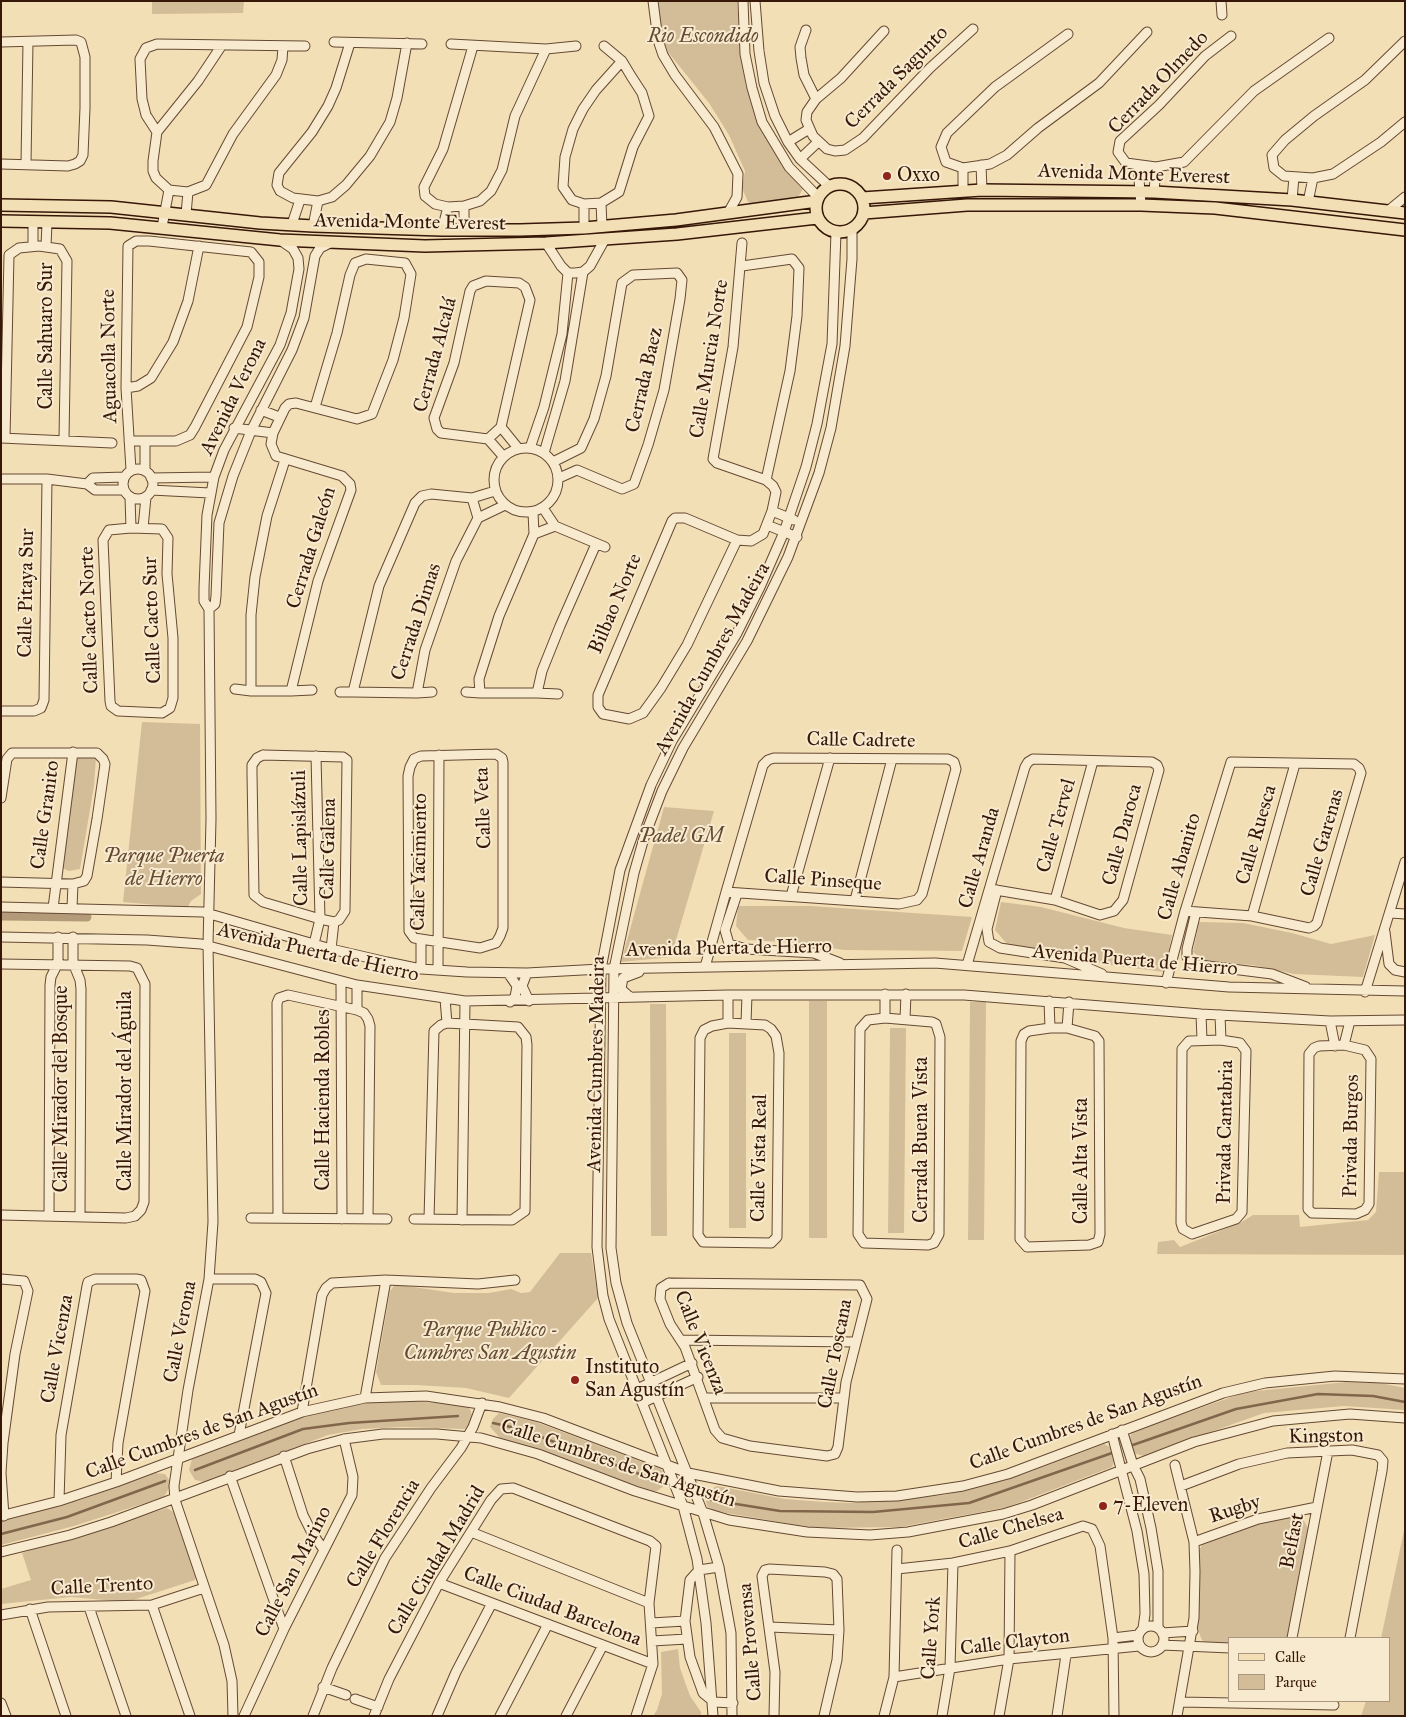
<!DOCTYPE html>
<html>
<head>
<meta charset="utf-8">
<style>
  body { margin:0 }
  #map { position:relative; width:1406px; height:1717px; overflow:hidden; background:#f3dfb5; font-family:"IM FELL Great Primer",serif }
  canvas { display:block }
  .frame { position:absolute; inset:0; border:2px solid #361708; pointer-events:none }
  .legend { position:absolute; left:1228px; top:1637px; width:162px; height:65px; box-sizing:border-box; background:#f7eacf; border:1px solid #aa967f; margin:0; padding:6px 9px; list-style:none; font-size:15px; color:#361708 }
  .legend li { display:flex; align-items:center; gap:10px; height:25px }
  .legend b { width:25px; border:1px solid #aa967f }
</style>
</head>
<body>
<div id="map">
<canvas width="1406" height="1717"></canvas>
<div class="frame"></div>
<ul class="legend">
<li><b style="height:6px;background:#f3dfb5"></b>Calle</li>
<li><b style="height:14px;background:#d3bd98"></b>Parque</li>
</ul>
</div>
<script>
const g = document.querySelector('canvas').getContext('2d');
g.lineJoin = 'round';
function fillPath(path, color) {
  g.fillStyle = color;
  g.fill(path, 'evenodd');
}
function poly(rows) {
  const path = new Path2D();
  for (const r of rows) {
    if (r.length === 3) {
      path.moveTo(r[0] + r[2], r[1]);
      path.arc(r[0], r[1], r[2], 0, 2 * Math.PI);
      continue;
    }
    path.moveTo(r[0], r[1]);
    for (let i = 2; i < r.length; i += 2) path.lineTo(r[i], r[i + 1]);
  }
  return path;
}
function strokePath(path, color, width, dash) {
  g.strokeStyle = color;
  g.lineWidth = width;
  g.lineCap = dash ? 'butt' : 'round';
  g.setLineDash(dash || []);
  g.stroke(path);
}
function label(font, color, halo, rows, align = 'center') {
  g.font = font + ' "IM FELL Great Primer",serif';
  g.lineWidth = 4;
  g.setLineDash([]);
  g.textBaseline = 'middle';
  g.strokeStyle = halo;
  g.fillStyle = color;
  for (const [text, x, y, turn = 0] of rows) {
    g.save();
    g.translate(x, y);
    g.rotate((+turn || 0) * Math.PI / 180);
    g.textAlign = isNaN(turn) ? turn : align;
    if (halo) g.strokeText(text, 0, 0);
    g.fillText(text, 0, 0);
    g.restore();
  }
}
const green = poly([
  [152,1,244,1,243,13,152,14],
  [659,1,737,1,741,57,746,86,770,141,803,189,798,197,782,203,761,206,748,202,742,188,745,171,729,135,709,103,668,52,659,31],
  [142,722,200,724,201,894,191,901,187,908,123,902],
  [79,753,96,757,94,786,80,869,69,871,60,867,76,758],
  [664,807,714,811,671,957,621,962],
  [1001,902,1041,907,1124,928,1172,935,1164,972,1102,964,1058,951,1008,945,995,930],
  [738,906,811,906,972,917,962,951,844,950,800,943,748,940,736,926],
  [1199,922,1243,923,1292,933,1331,944,1375,935,1363,977,1294,974,1253,965,1206,962,1193,952],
  [809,1001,827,1001,827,1238,809,1238],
  [970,1002,986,1002,984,1240,968,1240],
  [650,1004,666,1004,667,1236,651,1236],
  [890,1028,906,1028,904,1233,888,1233],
  [729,1033,746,1033,746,1228,729,1228],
  [1379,1172,1405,1172,1405,1255,1157,1254,1158,1242,1174,1240,1180,1247,1240,1223,1253,1215,1299,1215,1300,1227,1368,1220,1376,1212],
  [560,1253,591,1253,598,1298,509,1398,466,1388,416,1385,381,1385,376,1372,390,1291,394,1286,400,1285,454,1293,489,1293,511,1289,521,1293,530,1292],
  [1346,1382,1381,1383,1405,1388,1405,1410,1344,1406,1264,1413,1144,1456,1133,1453,1129,1442,1131,1434,1137,1430,1246,1392],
  [411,1401,463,1405,470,1409,472,1415,471,1423,465,1429,403,1427,362,1429,328,1435,205,1482,195,1480,189,1470,192,1459,300,1418,328,1410,370,1403],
  [499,1413,536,1422,661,1469,666,1476,665,1485,657,1491,652,1491,500,1438,490,1427,493,1419],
  [1104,1444,1112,1448,1116,1457,1112,1467,1008,1507,900,1527,818,1528,790,1524,715,1511,707,1506,706,1500,707,1491,717,1486,785,1499,824,1502,852,1503,945,1495,1024,1474],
  [155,1473,165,1474,170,1481,170,1486,164,1497,74,1526,1,1545,1,1521,80,1500],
  [167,1508,175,1513,197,1575,195,1580,127,1602,71,1597,1,1604,1,1589,31,1580,22,1553],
  [1296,1515,1302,1517,1308,1528,1287,1638,1230,1638,1230,1643,1207,1643,1202,1640,1198,1630,1199,1551,1202,1545,1254,1525],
  [1405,1526,1405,1716,1361,1716,1366,1701,1390,1701,1390,1638,1381,1638],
  [678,1649,680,1668,690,1696,701,1712,701,1716,653,1716,657,1710,662,1694,661,1652]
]);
const stream = poly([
  [493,1423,520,1429,658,1481],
  [1130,1446,1236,1409,1318,1394,1373,1396,1405,1402],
  [195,1470,303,1429,349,1423,458,1416],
  [711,1500,780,1511,873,1512,969,1503,1112,1453],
  [1,1534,67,1517,165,1481]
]);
const canal = poly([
  [1,916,87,917]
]);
const minor = poly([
  [653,1,658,40,663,55,675,75,714,127,738,174,737,197,728,213],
  [743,1,745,54,752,88,762,122,789,167,818,197],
  [755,1,759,51,764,83,775,116,788,142,800,159,829,186],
  [1221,1,1222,15],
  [806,30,800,47,801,58,804,75,816,99],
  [884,31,841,78,816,99,807,112,806,120,813,136,827,149,835,151,845,150,863,138,930,68,973,29],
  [1068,34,995,87,947,133,941,147,946,162,963,168,990,164,1007,155,1038,128,1099,83,1147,32],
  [1231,36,1205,56,1159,105,1120,141,1118,152,1126,163,1156,167,1184,162,1254,91,1329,38],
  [1405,41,1365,80,1314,116,1285,140,1272,155,1274,168,1284,176,1313,178,1333,174,1381,142,1405,122],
  [1,42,76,40,81,42,85,57,85,108,83,155,80,161,75,164,68,166,1,164],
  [334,42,422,44],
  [350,43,336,88,328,106,312,132,279,173,277,185,280,191,293,198,318,201,332,197,346,185,370,156,390,122,397,98,407,43],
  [451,44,546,49,576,46],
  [473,46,443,149,424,187,425,196,435,204,448,207,464,206,480,201,491,191,502,170,515,116,546,49],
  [604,46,622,61,631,76,642,93,649,116,633,147,619,192,601,203,584,204,572,200,563,187,565,157,573,129,583,109,596,90,622,61],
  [157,132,153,161,153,171,156,178,169,190,188,192,206,185,233,134,276,75,282,60,283,46],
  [157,132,146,115,142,99,140,59,146,48,157,44,305,46],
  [157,132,198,81,222,45],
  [788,142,809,129],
  [800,159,818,142],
  [26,164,28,42],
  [981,165,982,190],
  [1138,166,1141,205],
  [963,168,963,191],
  [1154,192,1156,167],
  [1292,200,1294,177],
  [1308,202,1313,178],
  [601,203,602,226],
  [1388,211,1405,197],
  [186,214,188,192],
  [292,224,300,200],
  [313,226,318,201],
  [162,227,169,190],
  [584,228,584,204],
  [442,230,448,207],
  [464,230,464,206],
  [546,243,561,266,568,273,575,273,583,272,590,266,605,239],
  [33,246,33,222],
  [46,246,47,223],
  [742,266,792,259,799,268,797,316,790,371,766,480],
  [486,281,519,283,525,287,530,300,501,427,488,439,441,433,437,429,434,418,454,363,470,291,473,286,486,281],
  [126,388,138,386,151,378,173,342,188,301,199,246],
  [261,410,279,417],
  [501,427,518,448],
  [234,428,273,433],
  [1,438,112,443],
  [5,438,9,255,19,248,39,246,60,249,67,261,64,439],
  [488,439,503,456],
  [129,441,176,441,190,435,195,427,247,327,259,277,259,262,251,252,149,241,136,241,128,246,126,388,131,470],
  [526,480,32],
  [530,448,544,407,562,334,568,273],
  [544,453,565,381,583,272],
  [285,460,267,516,255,577,251,615,251,691,291,691,318,581,351,490,350,484,342,476,276,456,271,444,273,433,285,408,289,404,296,403,357,419,372,414,393,360,404,318,411,274,405,263,366,259,355,263,350,275,337,333,315,407],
  [553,462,581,448,594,419,606,376,622,283,633,275,677,273,682,280,680,299,664,390,648,445,634,484,622,489,577,470,559,478],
  [138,484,15],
  [145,471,145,442],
  [151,478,214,477],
  [1,479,47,479,87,484,95,490,124,490],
  [87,484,93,478,124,477],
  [151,490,210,493],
  [495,491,472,498,431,494,422,496,415,503,379,586,353,692,417,693,425,650,456,561,478,518,505,505],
  [130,497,131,528],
  [472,498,478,518],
  [543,508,555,526,605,547],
  [772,511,794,520],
  [533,512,534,534,499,616,479,679,480,693,537,693,542,671,560,626,596,544],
  [767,525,797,537],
  [131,528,162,529,168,538,167,574,173,638,173,698,170,708,162,713,118,711,111,706,110,701,103,540,109,530,131,528],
  [143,528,146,497],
  [534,534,555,526],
  [737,540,687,645,661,688,643,713,629,719,603,714,598,707,598,695,672,521,675,518,685,518,737,540,751,541,763,534,772,511,776,492,773,486,766,480,717,463,713,459,733,347,742,243],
  [209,609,215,604,216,596,219,523,233,476,251,431,292,350,304,318,315,256,320,248,332,242],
  [235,689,251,691],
  [291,691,312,690],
  [340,692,353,692],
  [466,692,480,693],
  [417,693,432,692],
  [537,693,558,694],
  [1,711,34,711,41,708,44,700,47,479],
  [496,754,502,758,503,762,503,928,500,936,496,943,480,948,414,938,409,931,408,776,410,767,414,759,421,756,496,754],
  [263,755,343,757,347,760,345,911,339,920,334,922,320,919,263,902,254,895,252,773,252,765,257,758,263,755],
  [1,798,7,759,12,753,97,753,103,759,105,764,97,819,87,876,84,881,73,884,1,882],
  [997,890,987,929,989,942,1000,948,1065,958,1102,974],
  [737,894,725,930,729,944,746,949,814,953,840,963],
  [791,896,830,758],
  [855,900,892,759],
  [1055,900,1093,761],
  [1,907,203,912,331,949,387,962,421,969,467,972,527,973,601,969,935,963,1229,987,1405,991],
  [53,908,73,752],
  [72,908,73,884],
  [1196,912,1187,949,1187,957,1192,964,1272,974,1306,987],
  [1391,913,1405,914],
  [1252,916,1295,764],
  [1385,932,1389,964,1395,970,1405,972],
  [1,937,147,940,201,944,357,985,465,1001,728,995,964,995,1201,1014,1330,1021,1405,1020],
  [73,937,73,963,80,980,81,989,80,1216],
  [314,944,320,919,316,756],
  [331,949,334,922],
  [1,964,130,966,137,968,145,984,144,1202,141,1210,135,1216,126,1218,1,1215],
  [967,965,1025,767,1028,762,1033,759,1152,762,1157,765,1159,770,1123,900,1114,911,1100,915,1055,900,990,889],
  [705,967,726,892,763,765,768,760,774,758,948,759,954,762,956,769,922,894,917,900,899,904,726,892],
  [421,969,421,939],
  [438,970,439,755],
  [508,973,517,986,515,997,510,1002],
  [527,973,522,986,529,1001],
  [341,981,342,1219],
  [1166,983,1185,911,1231,762,1354,764,1359,768,1361,773,1317,923,1314,926,1309,928,1252,916,1185,911],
  [357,985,357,1010],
  [1365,992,1405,862],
  [728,995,728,1023],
  [630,997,621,989,623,978,639,972],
  [445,999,447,1023],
  [1049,1001,1050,1028],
  [1201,1014,1202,1040],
  [1220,1015,1221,1040],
  [885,1018,932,1022,936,1024,940,1037,939,1234,934,1243,928,1245,864,1243,858,1234,860,1029,868,1020,885,1018],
  [885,1018,885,994],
  [905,1019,906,994],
  [1330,1021,1335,1046],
  [728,1023,765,1025,771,1029,776,1036,779,1053,777,1237,771,1243,703,1242,698,1235,700,1038,704,1030,712,1026,728,1023],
  [746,1023,747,995],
  [1050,1028,1067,1028,1095,1036,1099,1041,1100,1234,1098,1242,1089,1245,1027,1247,1020,1239,1021,1041,1024,1034,1029,1031,1050,1028],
  [1067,1028,1069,1002],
  [1221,1040,1240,1043,1246,1051,1242,1212,1236,1219,1192,1234,1183,1229,1181,1223,1182,1049,1189,1041,1221,1040],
  [1344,1045,1365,1050,1371,1059,1369,1204,1365,1210,1356,1214,1312,1213,1308,1209,1309,1054,1314,1048,1319,1046,1344,1045],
  [1344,1045,1350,1021],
  [49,1215,50,985,51,977,58,963,58,937],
  [251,1218,387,1219],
  [278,1218,277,1003,279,998,288,995,357,1010,364,1013,368,1019,370,1026,368,1219],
  [414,1219,512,1220,525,1211,527,1045,526,1037,518,1027,447,1023,441,1025,434,1031,429,1219],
  [462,1220,465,1001],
  [1,1279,24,1281,28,1291,15,1354,3,1443,1,1473,4,1516],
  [209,1279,255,1279,261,1282,266,1293,239,1435],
  [669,1283,860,1285,867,1299,846,1382,838,1447,835,1454,827,1456,750,1446,722,1438,715,1430,685,1347,670,1324,660,1299,661,1288,669,1283],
  [681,1340,855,1342],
  [637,1389,692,1363],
  [365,1398,386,1280],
  [704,1398,843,1398],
  [642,1403,698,1377],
  [302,1412,322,1295,326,1288,332,1283,386,1280,478,1284,515,1280],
  [1122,1430,1133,1465,1140,1479,1151,1528,1158,1571,1158,1628],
  [1112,1434,1137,1531,1144,1574,1145,1614,1143,1628],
  [284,1456,303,1515,312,1533,324,1550],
  [1175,1465,1194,1542,1195,1572,1194,1618,1177,1716],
  [230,1476,284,1629],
  [1181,1486,1239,1464,1287,1453,1352,1450,1378,1455,1383,1461,1382,1471,1350,1638],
  [59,1501,61,1435,87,1286,88,1282,95,1279,136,1279,141,1280,145,1291,118,1443,116,1482],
  [1,1516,59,1501,116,1482,302,1412,365,1398,426,1396,500,1407,543,1418,688,1473,779,1491,857,1497,897,1496,963,1486,1008,1474,1223,1393,1265,1383,1335,1376,1405,1379],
  [471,1532,649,1603],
  [1194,1542,1258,1519,1317,1507],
  [1,1552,70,1535,111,1522,307,1449,344,1439,383,1434,437,1434,481,1438,538,1454,635,1491,729,1520,807,1532,870,1535,908,1532,1003,1514,1032,1505,1194,1442,1273,1421,1350,1414,1405,1418],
  [719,1567,699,1570,690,1580,685,1621,690,1657,703,1693,714,1702,733,1703],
  [897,1569,953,1563,1010,1551,1083,1526,1092,1529,1100,1546,1113,1638,1114,1716],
  [439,1583,653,1664],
  [152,1605,190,1716],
  [89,1607,126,1716],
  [30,1609,66,1716],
  [1,1615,48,1607,152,1605,204,1588],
  [651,1623,685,1621],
  [1151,1639,13],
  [770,1627,839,1630],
  [1162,1633,1193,1631],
  [1113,1638,1138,1635],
  [1292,1638,1328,1451],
  [652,1641,687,1639],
  [1162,1645,1230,1648],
  [894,1677,1009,1659,1139,1646],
  [323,1687,346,1695],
  [355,1699,378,1707],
  [1181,1702,1334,1705],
  [1,1703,6,1716],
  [233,1716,232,1681,224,1645,175,1500,174,1486,188,1390,209,1279,213,1222,208,945,211,819,209,609,204,601,204,588,207,515,214,477,224,450,280,345,291,313,299,269,298,258,293,249,280,240],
  [244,1716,284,1629,352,1495,353,1477,344,1439],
  [313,1716,332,1668,385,1558,431,1488,461,1448,473,1427,482,1403],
  [374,1716,389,1679,439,1583,491,1500,501,1489,513,1488,650,1541,656,1546,649,1603,653,1664,636,1716],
  [437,1716,456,1672,492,1603],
  [500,1716,548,1624],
  [566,1716,603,1645],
  [713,1716,706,1623,697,1559,683,1506,609,1319,603,1296,597,1247,601,969,620,870,651,785,672,741,736,635,760,587,784,532,806,467,817,424,832,344,836,232],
  [732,1716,731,1633,719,1567,703,1513,627,1323,616,1283,611,1248,614,969,634,873,644,838,662,791,683,748,747,641,788,557,819,473,831,428,845,346,852,259,852,230],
  [774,1716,775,1672,762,1576,765,1570,769,1569,825,1572,833,1574,837,1579,839,1630,837,1660,824,1716],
  [884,1716,894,1677,897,1550],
  [942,1716,950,1668,953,1563],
  [999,1716,1009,1659,1010,1551],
  [1057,1716,1066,1655]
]);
const major = poly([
  [840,208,24],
  [862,198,982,190,1154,192,1292,200,1405,213],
  [1,205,111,207,260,223,313,226,442,230,520,230,584,228,676,220,817,201],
  [864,213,967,205,1141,205,1215,208,1405,230],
  [1,221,110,223,280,240,425,246,546,243,677,234,817,218]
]);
const markers = [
  [887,176,5,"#8f2418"],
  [575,1380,5,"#8f2418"],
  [1103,1506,5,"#8f2418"]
];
const parkNames = [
  ["Rio Escondido",703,37],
  ["Padel GM",681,837],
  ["Parque Puerta",164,857],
  ["de Hierro",164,880],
  ["Parque Publico -",490,1331],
  ["Cumbres San Agustin",490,1354]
];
const streetNames = [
  ["Cerrada Sagunto",897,78,-45],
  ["Cerrada Olmedo",1159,83,-46],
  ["Avenida Monte Everest",1134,175,2],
  ["Avenida Monte Everest",410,223,1],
  ["Calle Sahuaro Sur",47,336,-90],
  ["Cerrada Alcalá",436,355,-75],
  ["Aguacolla Norte",110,356,-91],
  ["Calle Murcia Norte",710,359,-81],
  ["Cerrada Baez",645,380,-77],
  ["Avenida Verona",234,397,-64],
  ["Cerrada Galeón",312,548,-73],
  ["Calle Pitaya Sur",27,593,-89],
  ["Bilbao Norte",616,604,-67],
  ["Calle Cacto Norte",90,620,-92],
  ["Calle Cacto Sur",153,620,-92],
  ["Cerrada Dimas",417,622,-72],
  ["Avenida Cumbres Madeira",713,659,-61],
  ["Calle Cadrete",861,741,1],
  ["Calle Veta",484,808,-92],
  ["Calle Granito",46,815,-82],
  ["Calle Tervel",1057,826,-74],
  ["Calle Daroca",1123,835,-75],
  ["Calle Ruesca",1257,835,-74],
  ["Calle Lapislázuli",301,838,-91],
  ["Calle Garenas",1323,843,-74],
  ["Calle Galena",329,849,-89],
  ["Calle Aranda",980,858,-74],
  ["Calle Yacimiento",420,862,-89],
  ["Calle Abanito",1180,867,-74],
  ["Calle Pinseque",823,881,4],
  ["Avenida Puerta de Hierro",729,949,-1],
  ["Avenida Puerta de Hierro",318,953,13],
  ["Avenida Puerta de Hierro",1135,961,5],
  ["Avenida Cumbres Madeira",597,1064,-89],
  ["Calle Mirador del Bosque",62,1089,-90],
  ["Calle Mirador del Águila",126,1091,-90],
  ["Calle Hacienda Robles",324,1100,-90],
  ["Privada Cantabria",1226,1132,-89],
  ["Privada Burgos",1352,1136,-89],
  ["Cerrada Buena Vista",922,1140,-90],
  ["Calle Vista Real",760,1158,-89],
  ["Calle Alta Vista",1082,1161,-90],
  ["Calle Verona",181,1332,-79],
  ["Calle Vicenza",700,1343,68],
  ["Calle Vicenza",58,1349,-80],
  ["Calle Toscana",836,1354,-79],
  ["Calle Cumbres de San Agustín",1086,1423,-20],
  ["Calle Cumbres de San Agustín",202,1432,-20],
  ["Kingston",1326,1437,-1],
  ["Calle Cumbres de San Agustín",618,1464,18],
  ["Rugby",1235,1510,-18],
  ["Calle Chelsea",1011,1529,-16],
  ["Calle Florencia",384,1534,-59],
  ["Belfast",1293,1541,-79],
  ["Calle Ciudad Madrid",437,1561,-59],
  ["Calle San Marino",294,1572,-63],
  ["Calle Trento",102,1587,-3],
  ["Calle Ciudad Barcelona",552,1607,21],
  ["Calle York",932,1638,-86],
  ["Calle Provensa",751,1642,-95],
  ["Calle Clayton",1015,1643,-7]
];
const poiNames = [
  ["Oxxo",897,176],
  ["Instituto",585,1368],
  ["San Agustín",585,1391],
  ["7-Eleven",1113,1506]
];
fillPath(green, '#d3bd98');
strokePath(stream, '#81664c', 2.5);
strokePath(canal, '#b39b7a', 9);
strokePath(minor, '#654933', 11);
strokePath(major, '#361708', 14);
strokePath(minor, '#f7eacf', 9);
strokePath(major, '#f3dfb5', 11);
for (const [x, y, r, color] of markers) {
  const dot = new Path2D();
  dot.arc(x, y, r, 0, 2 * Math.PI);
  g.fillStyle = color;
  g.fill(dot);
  strokePath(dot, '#f7eacf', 2);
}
label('italic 20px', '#654933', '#f7eacf', parkNames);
label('20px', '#361708', '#f7eacf', streetNames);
label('20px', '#361708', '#f7eacf', poiNames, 'left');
</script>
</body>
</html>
